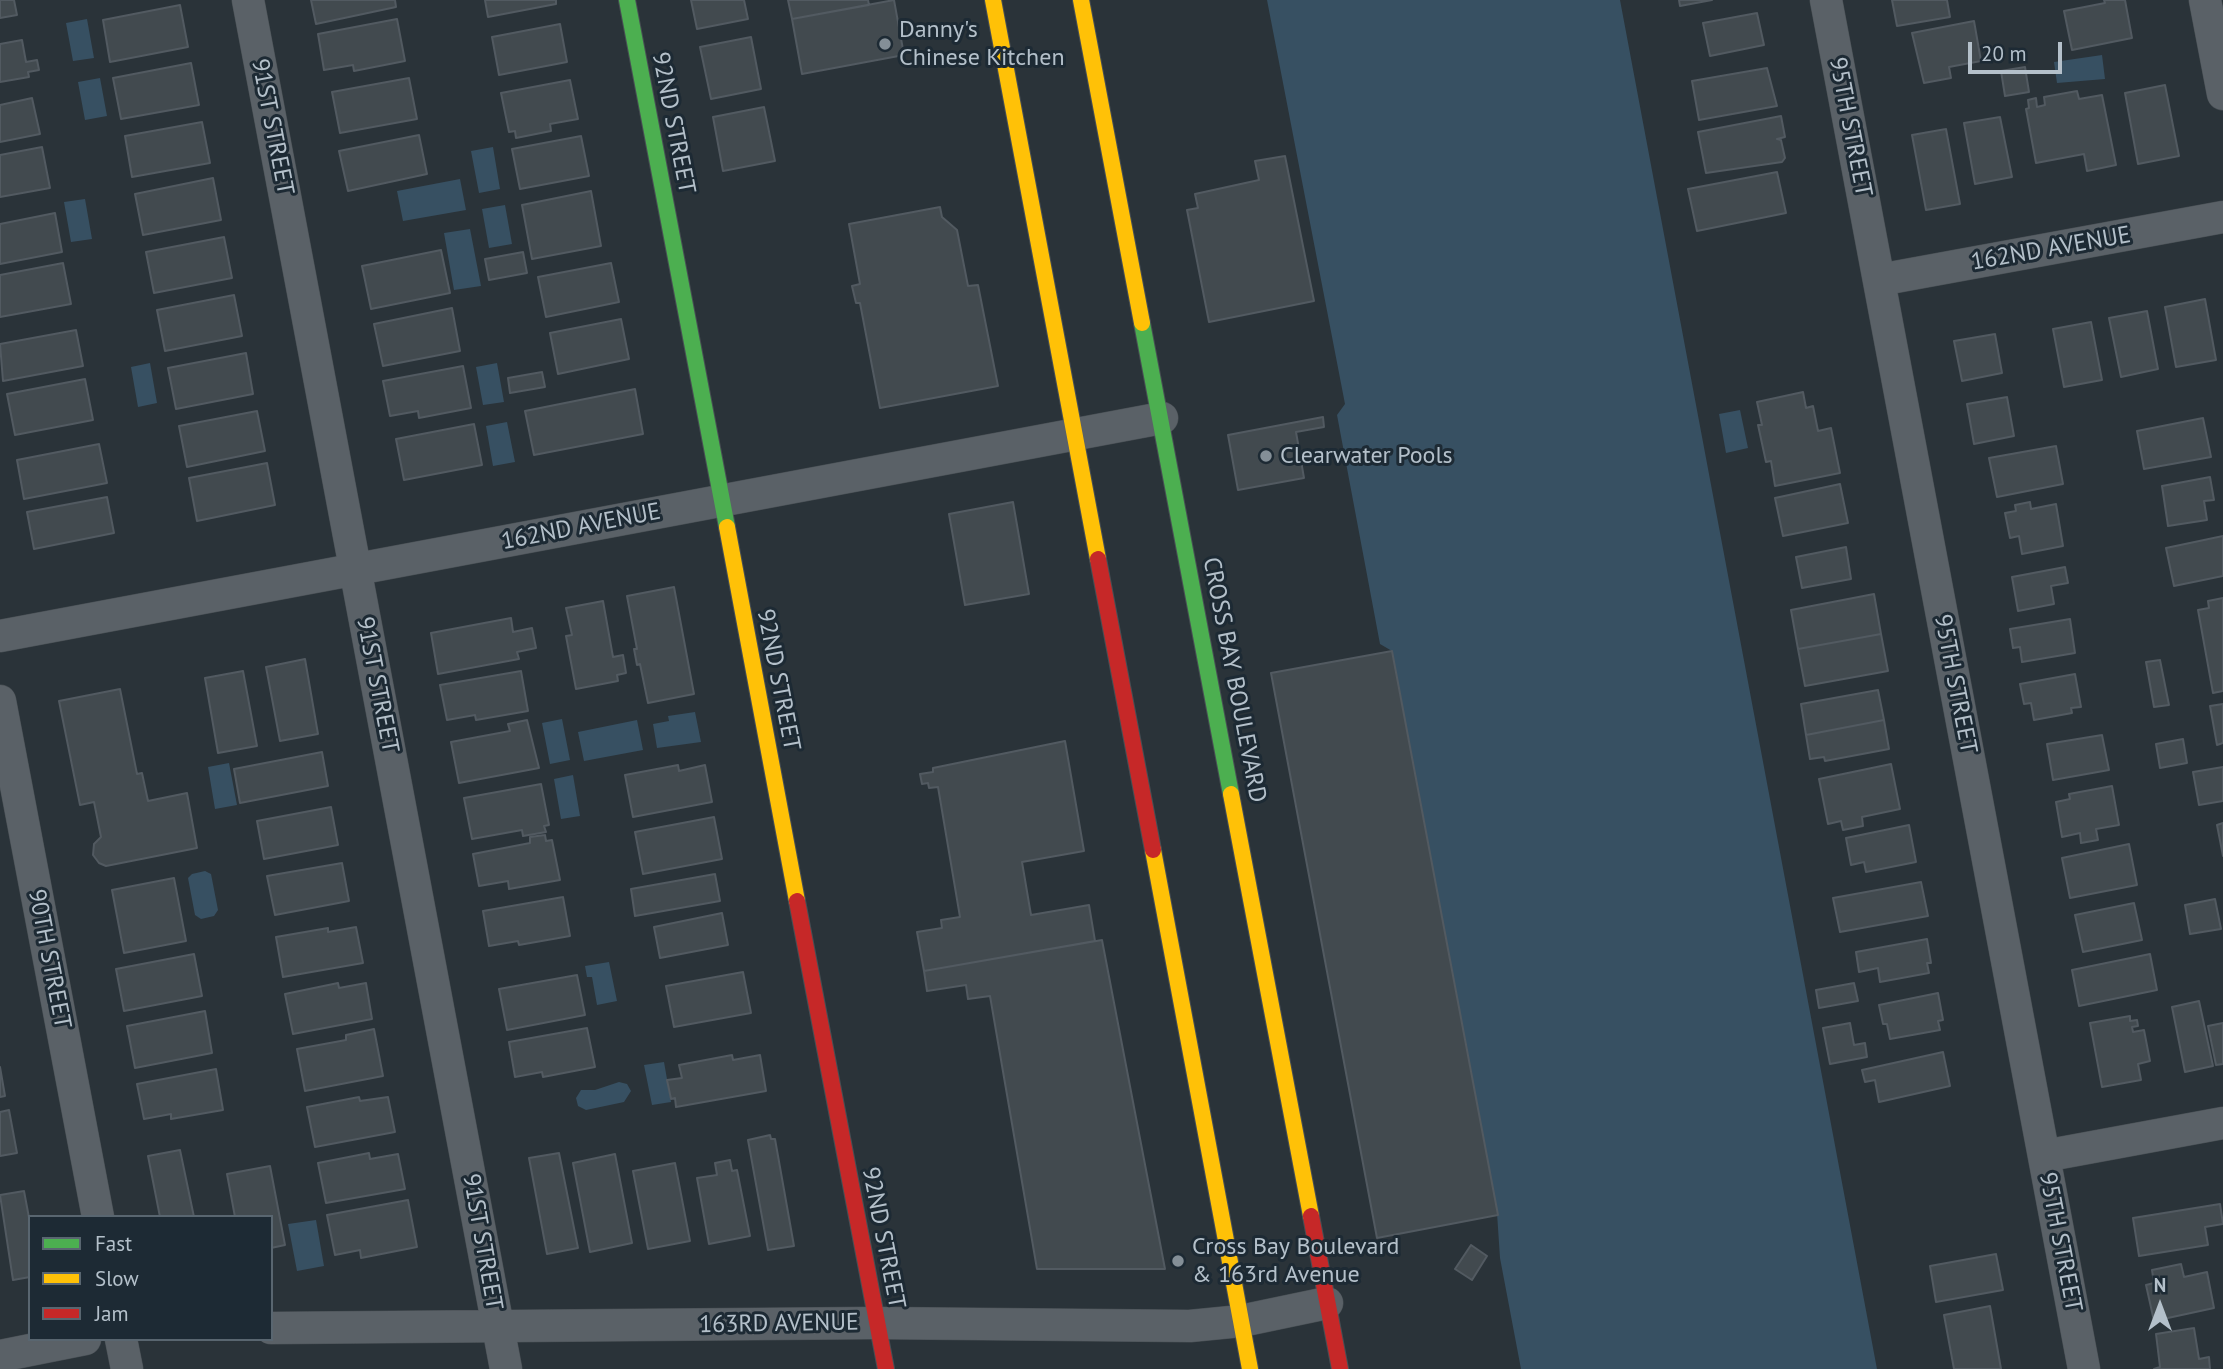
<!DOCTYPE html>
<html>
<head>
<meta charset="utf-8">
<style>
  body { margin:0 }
  #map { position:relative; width:2223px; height:1369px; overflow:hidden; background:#2a3339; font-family:"PT Sans",sans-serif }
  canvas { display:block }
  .legend { position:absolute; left:28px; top:1215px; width:245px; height:126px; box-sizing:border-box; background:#1d2a34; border:2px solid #596670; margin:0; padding:9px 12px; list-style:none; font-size:21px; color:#b4c0ca }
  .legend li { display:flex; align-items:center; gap:14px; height:35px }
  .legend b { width:35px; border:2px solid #596670 }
  .north { position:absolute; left:2125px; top:1271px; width:70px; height:70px; -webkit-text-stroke:5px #1d2a34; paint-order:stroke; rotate:0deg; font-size:19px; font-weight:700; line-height:28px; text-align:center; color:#b4c0ca }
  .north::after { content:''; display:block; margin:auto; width:24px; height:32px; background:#b4c0ca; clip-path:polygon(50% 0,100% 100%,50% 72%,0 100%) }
  .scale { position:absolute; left:1968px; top:42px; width:94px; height:32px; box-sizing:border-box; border:4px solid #b4c0ca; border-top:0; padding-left:9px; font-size:21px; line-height:24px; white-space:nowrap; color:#b4c0ca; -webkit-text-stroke:5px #1d2a34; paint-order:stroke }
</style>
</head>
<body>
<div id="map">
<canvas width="2223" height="1369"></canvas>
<ul class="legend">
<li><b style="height:9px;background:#4caf50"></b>Fast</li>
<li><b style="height:9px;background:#ffc107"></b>Slow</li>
<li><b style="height:9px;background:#c62828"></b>Jam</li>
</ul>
<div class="north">N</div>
<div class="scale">20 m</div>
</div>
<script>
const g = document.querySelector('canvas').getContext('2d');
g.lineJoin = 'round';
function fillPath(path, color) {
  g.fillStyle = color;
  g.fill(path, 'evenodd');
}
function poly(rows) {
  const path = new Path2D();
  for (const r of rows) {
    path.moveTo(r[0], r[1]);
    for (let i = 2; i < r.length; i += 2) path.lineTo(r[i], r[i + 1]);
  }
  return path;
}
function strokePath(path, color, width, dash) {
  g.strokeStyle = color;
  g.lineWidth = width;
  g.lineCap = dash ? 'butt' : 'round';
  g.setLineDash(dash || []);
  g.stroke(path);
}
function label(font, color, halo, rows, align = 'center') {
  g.font = font + ' "PT Sans",sans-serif';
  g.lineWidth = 6;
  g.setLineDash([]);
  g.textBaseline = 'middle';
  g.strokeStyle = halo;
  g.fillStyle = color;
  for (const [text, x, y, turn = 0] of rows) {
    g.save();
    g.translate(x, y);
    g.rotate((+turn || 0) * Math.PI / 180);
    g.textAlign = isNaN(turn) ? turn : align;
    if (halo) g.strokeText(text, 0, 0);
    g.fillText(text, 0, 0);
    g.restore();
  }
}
const water = poly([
  [1267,0,1620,0,1877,1369,1521,1369,1500,1258,1497,1213,1392,651,1380,644,1337,415,1345,404],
  [87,19,94,58,73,61,66,23],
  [2102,55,2105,79,2057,83,2054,62],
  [100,78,107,116,85,120,78,82],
  [493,147,500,189,479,193,471,151],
  [460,179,466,210,403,221,397,191],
  [85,199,92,239,71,242,64,202],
  [505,205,512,244,489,248,482,209],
  [470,229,481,286,454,290,444,233],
  [150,363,157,403,138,407,131,367],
  [497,363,504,402,483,405,476,367],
  [1740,410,1748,448,1726,453,1719,414],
  [507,422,515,462,493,466,486,426],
  [695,712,701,742,657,748,653,724,669,721,668,716],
  [562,719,570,760,550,764,542,723],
  [637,720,643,750,584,761,578,732],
  [229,763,237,805,215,809,208,767],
  [573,775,580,816,561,819,554,779],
  [205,871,211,874,218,910,214,916,201,919,195,915,188,878,192,874],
  [609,962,617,1001,597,1005,592,977,587,977,585,966],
  [664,1062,671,1102,652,1105,644,1065],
  [619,1082,627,1084,631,1091,624,1102,586,1110,578,1106,576,1098,581,1090,595,1090],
  [316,1220,324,1266,297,1271,288,1224]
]);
const building = poly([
  [0,0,14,0,17,15,0,18,0,0],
  [311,0,395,0,396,7,316,24,311,0],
  [485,0,556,0,556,4,488,17,485,0],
  [691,0,744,0,748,19,697,29,691,0],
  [788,0,868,0,869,5,792,19,788,0],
  [894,0,904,55,802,74,792,19,894,0],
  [1679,0,1712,0,1680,6,1679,0],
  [1892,0,1947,0,1950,17,1897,26,1892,0],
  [2104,0,2125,0,2132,38,2072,50,2064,11,2105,3,2104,0],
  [180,5,188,47,110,62,103,20,180,5],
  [1757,13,1764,45,1710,56,1703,23,1757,13],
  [397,19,405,61,354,71,353,65,324,70,318,34,397,19],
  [1974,21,1981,61,1949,67,1951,78,1924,83,1912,33,1974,21],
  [560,24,567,62,499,75,492,37,560,24],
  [751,37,761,89,711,99,700,47,751,37],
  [22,40,26,62,37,60,39,70,28,72,29,77,0,82,0,44,22,40],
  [191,63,199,105,121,119,113,78,191,63],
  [2025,67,2029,92,2005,96,2001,71,2025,67],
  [1767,68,1777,106,1699,120,1692,81,1767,68],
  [409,78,417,119,340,133,332,92,409,78],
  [570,80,578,119,550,124,551,131,516,138,515,131,509,132,501,93,570,80],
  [2165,85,2179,156,2138,164,2125,93,2165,85],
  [2077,91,2079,99,2102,95,2116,165,2087,171,2084,154,2036,163,2026,109,2029,108,2028,100,2036,98,2037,107,2045,105,2044,97,2077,91],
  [32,98,40,134,0,142,0,105,32,98],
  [764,107,775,161,723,171,713,117,764,107],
  [1781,116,1785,137,1777,139,1781,140,1785,158,1782,162,1706,173,1698,132,1781,116],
  [2000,117,2012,177,1975,184,1964,123,2000,117],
  [202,122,210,163,132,177,125,136,202,122],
  [1946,129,1960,204,1926,210,1912,135,1946,129],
  [419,135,427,174,348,191,339,151,419,135],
  [581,136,589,176,520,189,512,149,581,136],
  [42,147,50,188,0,197,0,155,42,147],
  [1285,156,1314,301,1209,322,1187,210,1198,208,1195,194,1259,180,1255,161,1285,156],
  [1777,172,1786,213,1697,231,1688,189,1777,172],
  [213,178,221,220,143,235,135,194,213,178],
  [591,191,601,246,532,259,522,205,591,191],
  [940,207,942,217,957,230,968,286,978,285,998,386,880,408,860,303,856,303,852,286,860,284,849,224,940,207],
  [55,213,62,252,0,264,0,224,55,213],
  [224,237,232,278,154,293,146,252,224,237],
  [441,250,450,293,371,309,362,266,441,250],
  [523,252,527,273,489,280,485,259,523,252],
  [63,263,71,304,0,317,0,275,63,263],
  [611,263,619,302,546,317,538,277,611,263],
  [234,295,242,336,165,351,157,310,234,295],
  [2205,299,2216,360,2176,367,2165,307,2205,299],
  [452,308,460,351,383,366,374,324,452,308],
  [2147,311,2158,369,2121,377,2109,318,2147,311],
  [621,319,629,359,558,374,550,333,621,319],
  [2091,322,2102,380,2064,387,2053,329,2091,322],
  [76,330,83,366,3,381,0,344,76,330],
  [1995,334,2002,373,1962,381,1954,341,1995,334],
  [246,353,253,394,176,409,168,368,246,353],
  [463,366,471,408,419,418,418,411,390,416,383,381,463,366],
  [542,372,545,387,510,393,508,378,542,372],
  [85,379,93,420,15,435,7,394,85,379],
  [635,389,643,434,534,455,525,411,635,389],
  [1803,392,1806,408,1813,406,1818,431,1831,428,1840,473,1775,486,1771,461,1766,462,1758,425,1762,425,1757,402,1803,392],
  [2007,397,2014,436,1974,444,1967,404,2007,397],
  [257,411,265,451,187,467,179,426,257,411],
  [1323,417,1324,427,1296,432,1304,478,1238,490,1228,435,1323,417],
  [2203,418,2211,457,2144,469,2137,431,2203,418],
  [474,424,482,465,404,480,396,439,474,424],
  [99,444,107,483,24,499,17,460,99,444],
  [2056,446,2063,484,1997,497,1989,458,2056,446],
  [267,463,275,505,197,521,189,478,267,463],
  [2210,477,2214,500,2204,501,2207,520,2168,526,2162,486,2210,477],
  [1840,484,1848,523,1783,536,1775,498,1840,484],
  [107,497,114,533,34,549,27,512,107,497],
  [1013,502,1029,594,965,605,949,514,1013,502],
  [2030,502,2031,509,2056,504,2063,546,2022,554,2019,536,2010,538,2005,513,2016,511,2015,505,2030,502],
  [2223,536,2223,576,2174,586,2166,548,2223,536],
  [1846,547,1851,579,1802,588,1796,557,1846,547],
  [2065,567,2068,583,2051,586,2054,604,2018,611,2012,577,2065,567],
  [674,587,694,694,648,703,640,664,637,665,634,649,637,649,627,596,674,587],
  [1874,594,1881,634,1798,649,1791,610,1874,594],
  [2223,598,2223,691,2213,693,2198,610,2209,608,2208,601,2223,598],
  [603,601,613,657,623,655,626,673,617,675,618,681,576,689,566,636,572,635,566,608,603,601],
  [511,618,513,632,532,628,536,648,517,652,519,659,438,674,431,633,511,618],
  [2070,619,2075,653,2022,662,2020,647,2013,648,2010,629,2070,619],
  [1881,634,1888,671,1805,686,1798,649,1881,634],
  [1392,651,1498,1215,1377,1238,1271,673,1392,651],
  [305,659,318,734,280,741,266,667,305,659],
  [2160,660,2169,705,2154,707,2146,662,2160,660],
  [243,671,257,746,218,753,205,678,243,671],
  [521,671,528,711,476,720,475,715,447,720,440,685,521,671],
  [2075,674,2081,707,2071,708,2072,713,2034,720,2031,703,2024,704,2020,684,2075,674],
  [120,689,137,774,142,773,148,801,187,793,197,848,106,866,99,863,93,855,94,844,101,837,94,802,80,805,59,701,120,689],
  [1878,690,1884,720,1806,735,1801,704,1878,690],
  [2223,704,2223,743,2217,745,2210,706,2223,704],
  [527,720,539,768,459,783,451,742,510,731,508,724,527,720],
  [1884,720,1889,749,1825,761,1824,757,1810,759,1806,735,1884,720],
  [2102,735,2109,770,2053,780,2047,744,2102,735],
  [2183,739,2187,763,2160,768,2156,744,2183,739],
  [1065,741,1084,851,1022,862,1031,915,1089,905,1095,941,924,971,917,932,942,928,941,920,960,917,938,787,929,788,928,783,922,784,920,774,933,772,933,768,1065,741],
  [322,752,328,786,240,803,234,769,322,752],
  [1891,764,1900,809,1862,817,1863,826,1843,830,1841,821,1828,824,1819,779,1891,764],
  [678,765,679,771,705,765,712,802,633,817,625,775,678,765],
  [2223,767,2223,801,2199,805,2193,772,2223,767],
  [541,784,549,825,544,826,546,832,523,836,522,830,472,839,464,798,541,784],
  [2112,786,2119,825,2096,829,2098,840,2081,843,2080,833,2062,837,2056,802,2070,799,2069,794,2112,786],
  [331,807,338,845,264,859,257,821,331,807],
  [714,817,722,859,643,874,635,832,714,817],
  [2223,823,2223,856,2217,825,2223,823],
  [1909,825,1916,862,1866,872,1864,862,1851,865,1846,838,1909,825],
  [545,835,546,841,552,840,560,880,509,889,508,881,479,886,473,854,530,843,530,837,545,835],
  [2129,844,2137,885,2070,898,2062,858,2129,844],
  [342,863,349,901,275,915,267,876,342,863],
  [715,874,720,901,635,916,631,889,715,874],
  [174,878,186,941,124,953,112,890,174,878],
  [1921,882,1928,916,1840,932,1833,898,1921,882],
  [563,897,570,936,519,945,518,941,489,946,483,911,563,897],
  [2215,899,2221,929,2190,934,2185,905,2215,899],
  [2134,903,2142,940,2083,952,2075,915,2134,903],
  [722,913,728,945,660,958,654,927,722,913],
  [356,927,363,963,283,977,276,937,328,928,328,932,356,927],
  [1927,939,1931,963,1927,963,1929,973,1880,982,1878,968,1859,972,1856,952,1927,939],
  [1102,940,1165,1269,1037,1269,990,996,968,999,966,985,927,991,924,971,1102,940],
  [194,954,202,996,124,1011,116,969,194,954],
  [2150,954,2157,990,2079,1006,2072,970,2150,954],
  [743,972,751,1013,674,1027,666,986,743,972],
  [577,975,585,1015,507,1030,499,989,577,975],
  [338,983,339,988,366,983,372,1019,293,1034,285,994,338,983],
  [1854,983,1858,1001,1819,1008,1816,990,1854,983],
  [1938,993,1943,1020,1938,1021,1940,1030,1890,1039,1887,1024,1883,1024,1879,1005,1938,993],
  [2199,1001,2213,1066,2185,1072,2172,1007,2199,1001],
  [205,1011,212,1053,135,1068,127,1026,205,1011],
  [2130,1016,2130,1021,2137,1020,2138,1026,2132,1027,2133,1032,2144,1030,2150,1061,2138,1064,2141,1080,2102,1087,2090,1023,2130,1016],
  [1850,1023,1854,1045,1865,1043,1867,1057,1830,1064,1823,1028,1850,1023],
  [2223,1023,2223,1064,2216,1065,2208,1026,2223,1023],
  [587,1028,595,1067,543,1077,542,1072,515,1077,509,1042,587,1028],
  [374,1029,383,1076,305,1091,297,1049,346,1040,346,1035,374,1029],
  [1943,1052,1950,1086,1879,1102,1875,1080,1865,1082,1862,1070,1943,1052],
  [732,1055,733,1060,760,1055,766,1091,676,1107,675,1098,671,1099,667,1080,682,1078,679,1065,732,1055],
  [0,1067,5,1096,0,1097,0,1067],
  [216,1069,223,1110,171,1119,171,1114,144,1119,137,1084,216,1069],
  [359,1097,360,1101,388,1097,395,1132,315,1147,307,1107,359,1097],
  [9,1110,17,1153,0,1156,0,1112,9,1110],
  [770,1135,771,1139,775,1139,794,1246,768,1250,748,1140,770,1135],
  [180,1150,194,1217,160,1217,148,1156,180,1150],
  [369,1153,370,1159,398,1154,405,1189,326,1203,318,1163,369,1153],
  [559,1153,578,1248,547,1254,529,1158,559,1153],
  [615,1154,632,1243,590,1252,573,1163,615,1154],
  [730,1160,732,1171,737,1170,750,1236,709,1244,697,1178,717,1175,715,1163,730,1160],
  [675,1163,690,1241,648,1249,633,1171,675,1163],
  [270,1166,285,1245,271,1248,271,1217,235,1217,227,1174,270,1166],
  [24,1191,30,1223,30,1277,13,1280,0,1195,24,1191],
  [408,1200,417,1247,361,1258,360,1250,335,1255,327,1215,408,1200],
  [2220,1204,2223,1224,2205,1227,2208,1245,2139,1256,2133,1218,2220,1204],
  [1471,1245,1487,1256,1472,1280,1455,1269,1471,1245],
  [1996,1254,2003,1290,1936,1302,1930,1266,1996,1254],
  [2181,1264,2184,1277,2207,1272,2214,1308,2154,1321,2146,1285,2154,1283,2152,1270,2181,1264],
  [1990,1306,2001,1369,1954,1369,1944,1315,1990,1306],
  [2194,1328,2199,1359,2209,1357,2210,1369,2154,1369,2160,1367,2156,1334,2194,1328]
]);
const street = poly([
  [248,0,506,1369],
  [1826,0,2084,1369],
  [2205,0,2223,94],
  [1879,280,2223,217],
  [0,636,1162,418],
  [0,701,98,1217],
  [2044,1156,2223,1123],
  [271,1328,876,1323,1190,1326,1241,1321,1327,1303],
  [121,1339,127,1369],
  [0,1356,85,1339]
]);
const fast = poly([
  [627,0,727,527],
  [1142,323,1231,794]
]);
const slow = poly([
  [993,0,1098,559],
  [1081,0,1142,323],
  [727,527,797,901],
  [1231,794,1311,1216],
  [1153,850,1250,1369]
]);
const jam = poly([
  [1098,559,1153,850],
  [797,901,886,1369],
  [1311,1216,1340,1369]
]);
const markers = [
  [885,44,7,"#848f97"],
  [1266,456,7,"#848f97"],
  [1178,1261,7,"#848f97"]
];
const poiNames = [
  ["Danny's",899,30],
  ["Chinese Kitchen",899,58],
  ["Clearwater Pools",1280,456],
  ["Cross Bay Boulevard",1192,1247],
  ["& 163rd Avenue",1192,1275]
];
const streetNames = [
  ["92ND STREET",673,123,79],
  ["91ST STREET",272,127,79],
  ["95TH STREET",1850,127,79],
  ["162ND AVENUE",2051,249,-10],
  ["162ND AVENUE",581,527,-11],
  ["92ND STREET",778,680,79],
  ["CROSS BAY BOULEVARD",1234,680,79],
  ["95TH STREET",1955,684,79],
  ["91ST STREET",377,685,79],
  ["90TH STREET",49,959,79],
  ["92ND STREET",883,1238,79],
  ["91ST STREET",482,1242,80],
  ["95TH STREET",2060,1242,79],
  ["163RD AVENUE",779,1324,-1]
];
fillPath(water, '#375062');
fillPath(building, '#424a4f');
strokePath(building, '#525a61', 2);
strokePath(street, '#484f54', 33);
strokePath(fast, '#484f54', 18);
strokePath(slow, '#484f54', 18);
strokePath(jam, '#484f54', 18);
strokePath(street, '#5a6167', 32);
strokePath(fast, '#4caf50', 16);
strokePath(slow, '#ffc107', 16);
strokePath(jam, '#c62828', 16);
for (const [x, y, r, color] of markers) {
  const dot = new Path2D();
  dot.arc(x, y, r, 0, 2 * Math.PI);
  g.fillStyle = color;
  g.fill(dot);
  strokePath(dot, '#1d2a34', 2.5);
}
label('24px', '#b4c0ca', '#1d2a34', poiNames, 'left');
label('24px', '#b4c0ca', '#1d2a34', streetNames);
</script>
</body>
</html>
